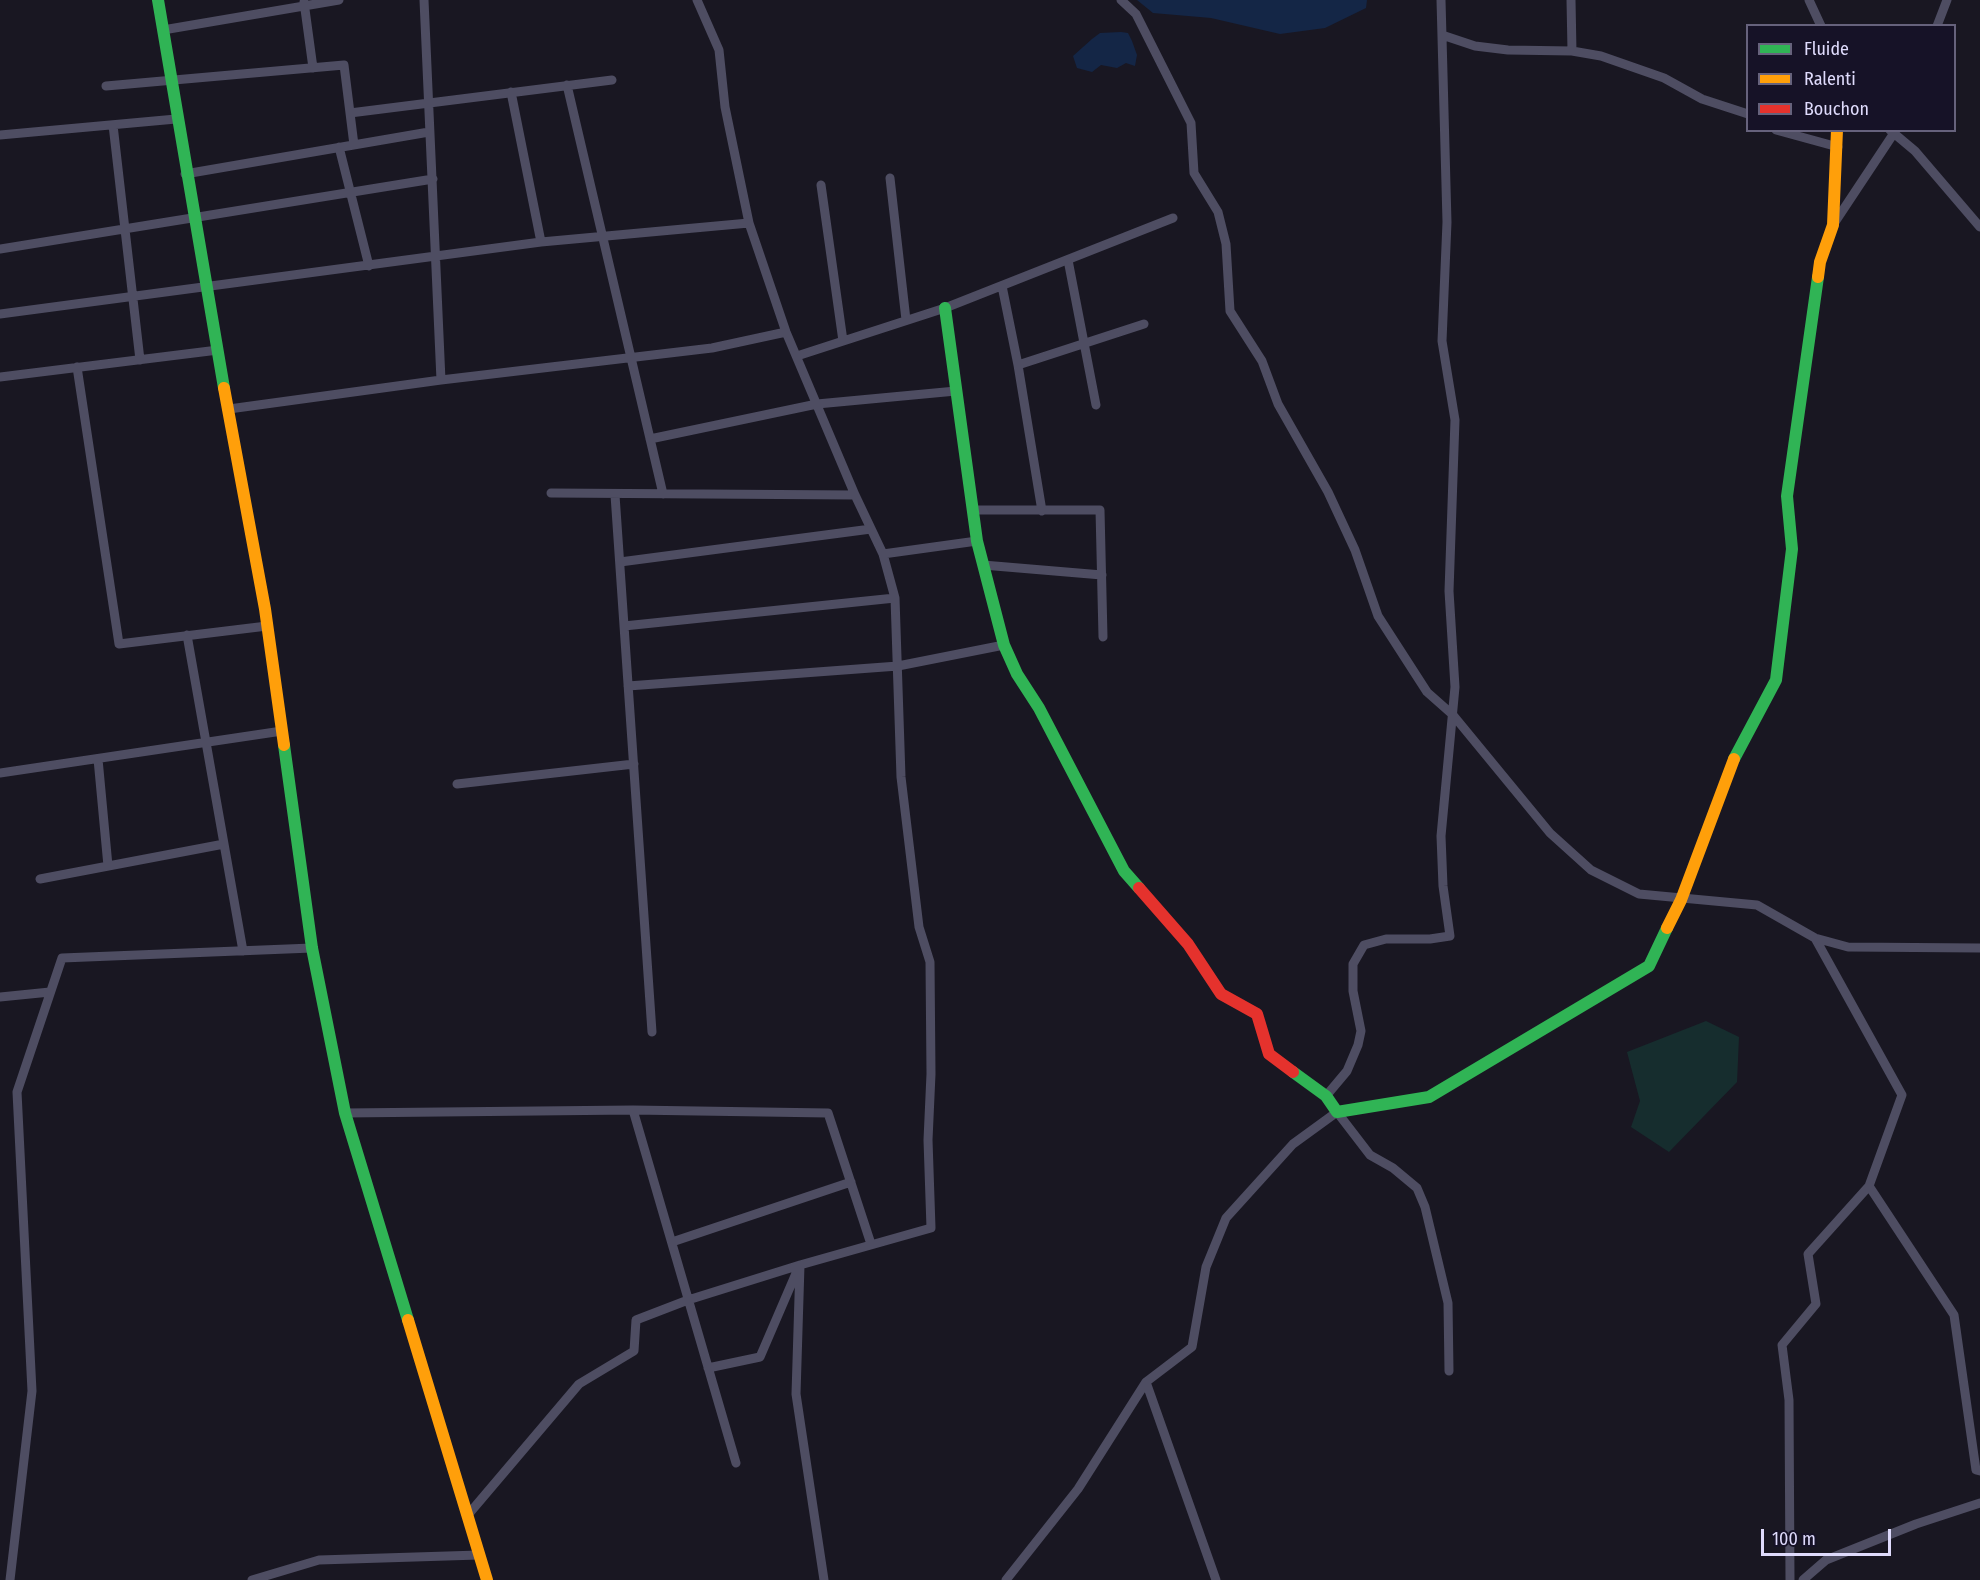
<!DOCTYPE html>
<html>
<head>
<meta charset="utf-8">
<style>
  body { margin:0 }
  #map { position:relative; width:1980px; height:1580px; overflow:hidden; background:#191722; font-family:"Fira Sans Condensed",sans-serif }
  canvas { display:block }
  .legend { position:absolute; left:1746px; top:24px; width:210px; height:108px; box-sizing:border-box; background:#161227; border:2px solid #66627c; margin:0; padding:8px 10px; list-style:none; font-size:18px; color:#dfdbfc }
  .legend li { display:flex; align-items:center; gap:12px; height:30px }
  .legend b { width:30px; border:2px solid #66627c }
  .scale { position:absolute; left:1761px; top:1529px; width:130px; height:27px; box-sizing:border-box; border:3px solid #dfdbfc; border-top:0; padding-left:8px; font-size:18px; line-height:21px; white-space:nowrap; color:#dfdbfc; -webkit-text-stroke:4px #161227; paint-order:stroke }
</style>
</head>
<body>
<div id="map">
<canvas width="1980" height="1580"></canvas>
<ul class="legend">
<li><b style="height:8px;background:#30b455"></b>Fluide</li>
<li><b style="height:8px;background:#ff9f0a"></b>Ralenti</li>
<li><b style="height:8px;background:#e5322d"></b>Bouchon</li>
</ul>
<div class="scale">100 m</div>
</div>
<script>
const g = document.querySelector('canvas').getContext('2d');
g.lineJoin = 'round';
function fillPath(path, color) {
  g.fillStyle = color;
  g.fill(path, 'evenodd');
}
function poly(rows) {
  const path = new Path2D();
  for (const r of rows) {
    path.moveTo(r[0], r[1]);
    for (let i = 2; i < r.length; i += 2) path.lineTo(r[i], r[i + 1]);
  }
  return path;
}
function strokePath(path, color, width, dash) {
  g.strokeStyle = color;
  g.lineWidth = width;
  g.lineCap = dash ? 'butt' : 'round';
  g.setLineDash(dash || []);
  g.stroke(path);
}
const green = poly([
  [1706,1021,1739,1037,1737,1082,1669,1152,1631,1127,1640,1101,1627,1052]
]);
const water = poly([
  [1137,0,1367,0,1366,8,1325,28,1280,34,1211,18,1153,13],
  [1121,32,1128,33,1132,41,1137,55,1135,66,1126,63,1117,68,1101,65,1092,72,1077,68,1073,56,1092,39,1100,33]
]);
const street = poly([
  [424,0,441,380],
  [1121,0,1136,14,1191,123,1194,173,1218,212,1226,244,1230,311,1262,361,1278,404,1328,492,1355,550,1378,616,1427,692,1453,715,1550,833,1591,870,1639,894,1757,905,1815,938,1848,947,1980,948],
  [1571,0,1572,51],
  [1809,0,1821,26],
  [304,2,313,68],
  [1937,26,1947,0],
  [163,30,339,0],
  [1442,35,1475,46,1508,50,1572,51,1601,56,1664,78,1702,99,1748,114],
  [567,85,663,494],
  [106,86,344,65,354,145],
  [511,92,541,242],
  [350,113,612,80],
  [113,125,140,360],
  [1776,130,1838,147],
  [1890,130,1915,151,1980,227],
  [0,135,176,119],
  [339,147,369,266],
  [185,174,429,132],
  [890,178,906,320],
  [821,185,843,341],
  [1833,225,1896,130],
  [0,249,433,179],
  [1068,260,1096,405],
  [1002,286,1018,365,1042,511],
  [0,314,541,242,749,223],
  [797,356,945,308,1173,218],
  [1018,365,1144,324],
  [77,367,119,644,267,626],
  [0,377,218,350],
  [229,409,441,380,712,348,786,332],
  [650,439,817,404,956,391],
  [551,493,855,495],
  [615,495,652,1032],
  [973,510,1100,510,1103,637],
  [883,554,977,541],
  [620,562,871,529],
  [983,565,1102,575],
  [624,626,895,598],
  [187,635,243,951],
  [628,686,898,666,1004,645],
  [98,759,108,866],
  [0,773,282,731],
  [457,784,634,764],
  [40,879,224,844],
  [0,997,50,992],
  [1326,1096,1347,1071,1358,1045,1361,1031,1353,991,1353,964,1364,945,1386,939,1430,939,1450,936,1443,886,1441,836,1455,687,1449,591,1455,420,1442,341,1447,222,1441,0],
  [633,1110,736,1463],
  [345,1113,633,1110,828,1113,871,1244],
  [1869,1186,1954,1315,1976,1470,1980,1471],
  [672,1242,851,1182],
  [800,1265,796,1394,824,1580],
  [708,1368,760,1357,797,1271],
  [467,1516,579,1384,634,1351,636,1320,688,1300,800,1265,931,1228,928,1140,931,1074,930,962,919,927,901,777,895,598,883,554,855,495,786,332,749,223,725,107,719,50,697,0],
  [10,1580,32,1391,17,1092,62,958,312,948],
  [252,1580,319,1560,479,1555],
  [1006,1580,1078,1489,1146,1382],
  [1216,1580,1146,1382,1192,1347,1206,1267,1226,1218,1293,1144,1337,1112,1370,1155,1393,1168,1417,1188,1425,1207,1448,1303,1449,1371],
  [1790,1580,1789,1400,1782,1345,1816,1304,1808,1254,1869,1186,1902,1095,1815,938],
  [1803,1580,1826,1560,1916,1524,1980,1503]
]);
const fast = poly([
  [158,0,224,388],
  [945,308,977,541,1004,645,1017,674,1039,708,1124,871,1139,888],
  [284,745,312,948,345,1113,408,1320],
  [1734,759,1776,680,1792,549,1787,496,1818,277],
  [1293,1072,1326,1096,1337,1112,1429,1097,1649,966,1667,928]
]);
const slow = poly([
  [1818,277,1820,262,1833,225,1837,130],
  [224,388,265,609,284,745],
  [1667,928,1681,900,1734,759],
  [408,1320,487,1580]
]);
const jam = poly([
  [1139,888,1188,944,1221,994,1257,1014,1269,1054,1293,1072]
]);
fillPath(green, '#162d2e');
fillPath(water, '#142646');
strokePath(street, '#4e4d62', 9);
strokePath(fast, '#30b455', 12);
strokePath(slow, '#ff9f0a', 12);
strokePath(jam, '#e5322d', 12);
</script>
</body>
</html>
